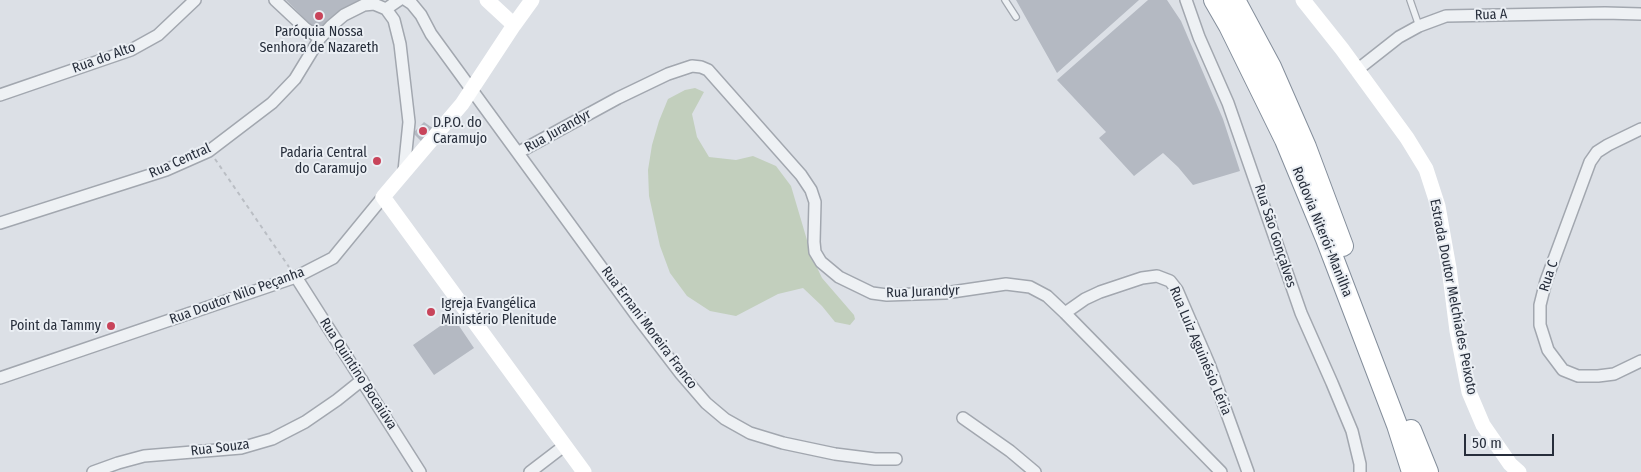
<!DOCTYPE html>
<html>
<head>
<meta charset="utf-8">
<style>
  body { margin:0 }
  #map { position:relative; width:1641px; height:472px; overflow:hidden; background:#dce0e6; font-family:"Fira Sans Condensed",sans-serif }
  canvas { display:block }
  .scale { position:absolute; left:1464px; top:434px; width:90px; height:22px; box-sizing:border-box; border:2px solid #272e3b; border-top:0; padding-left:6px; font-size:15px; line-height:18px; white-space:nowrap; color:#272e3b; -webkit-text-stroke:4px #ebeff4; paint-order:stroke }
</style>
</head>
<body>
<div id="map">
<canvas width="1641" height="472"></canvas>
<div class="scale">50 m</div>
</div>
<script>
const g = document.querySelector('canvas').getContext('2d');
g.lineJoin = 'round';
function fillPath(path, color) {
  g.fillStyle = color;
  g.fill(path, 'evenodd');
}
function poly(rows) {
  const path = new Path2D();
  for (const r of rows) {
    path.moveTo(r[0], r[1]);
    for (let i = 2; i < r.length; i += 2) path.lineTo(r[i], r[i + 1]);
  }
  return path;
}
function strokePath(path, color, width, dash) {
  g.strokeStyle = color;
  g.lineWidth = width;
  g.lineCap = dash ? 'butt' : 'round';
  g.setLineDash(dash || []);
  g.stroke(path);
}
function label(font, color, halo, rows, align = 'center') {
  g.font = font + ' "Fira Sans Condensed",sans-serif';
  g.lineWidth = 4;
  g.setLineDash([]);
  g.textBaseline = 'middle';
  g.strokeStyle = halo;
  g.fillStyle = color;
  for (const [text, x, y, turn = 0] of rows) {
    g.save();
    g.translate(x, y);
    g.rotate((+turn || 0) * Math.PI / 180);
    g.textAlign = isNaN(turn) ? turn : align;
    if (halo) g.strokeText(text, 0, 0);
    g.fillText(text, 0, 0);
    g.restore();
  }
}
const green = poly([
  [695,88,704,92,692,114,697,137,709,157,736,160,753,156,776,166,791,186,812,257,822,278,854,315,855,319,850,325,835,322,822,306,803,288,778,294,736,316,710,311,687,296,670,273,660,246,649,196,648,170,652,145,659,121,668,99,685,90]
]);
const building = poly([
  [286,0,359,0,317,31],
  [1016,0,1139,0,1057,73],
  [1148,0,1167,0,1181,21,1223,119,1240,171,1193,185,1178,167,1163,153,1134,176,1099,138,1106,132,1057,80],
  [424,122,434,129,422,142,413,133],
  [453,317,474,348,434,375,413,345]
]);
const path = poly([
  [215,159,289,267]
]);
const lane = poly([
  [1005,0,1016,17],
  [1410,0,1419,26]
]);
const street = poly([
  [275,0,306,29,320,38],
  [406,0,412,4,421,15,431,34,639,319,681,374,706,403,725,419,750,433,783,443,835,454,875,459,896,459],
  [1186,0,1199,37,1228,103,1301,313,1332,383,1352,431,1360,464,1360,472],
  [386,9,399,0],
  [1357,70,1399,37,1419,26,1446,16,1605,13,1641,14],
  [0,95,131,50,158,35,195,0],
  [1641,129,1608,145,1597,152,1590,162,1546,281,1540,305,1540,325,1548,350,1563,370,1578,376,1598,376,1614,374,1641,361],
  [519,152,618,98,668,74,692,66,701,67,708,70,801,175,811,190,815,202,814,242,815,252,821,262,839,277,872,293,887,295,945,293,1006,284,1030,287,1047,296,1065,313,1221,472],
  [0,223,166,170,209,151,272,103,295,79,320,38,331,26,344,15,364,5,374,4,386,9,394,20,400,44,409,122,404,171],
  [296,277,420,472],
  [1065,313,1085,299,1100,292,1142,278,1157,276,1170,281,1177,290,1209,364,1248,472],
  [0,378,296,277,333,258,383,197],
  [963,418,1010,451,1035,472],
  [93,472,118,463,144,456,241,448,272,439,305,422,337,400,362,380],
  [530,472,564,446]
]);
const secondary = poly([
  [487,0,514,25],
  [532,0,514,25,462,104,383,197,584,472],
  [1303,0,1342,49,1407,138,1426,169,1438,206,1449,268,1457,331,1469,392,1483,425,1510,464,1519,472]
]);
const highway = poly([
  [1214,0,1229,26,1285,140,1326,239,1397,425,1412,472],
  [1235,0,1271,67,1306,147,1343,246],
  [1411,430,1428,472]
]);
const markers = [
  [319,16,5,"#c8445a"],
  [423,131,5,"#c8445a"],
  [377,161,5,"#c8445a"],
  [431,312,5,"#c8445a"],
  [111,326,5,"#c8445a"]
];
const streetNames = [
  ["Rua A",1491,15,-2],
  ["Rua do Alto",104,58,-20],
  ["Rua Jurandyr",558,131,-29],
  ["Rua Central",180,161,-24],
  ["Rodovia Niterói-Manilha",1322,232,68],
  ["Rua São Gonçalves",1275,236,72],
  ["Rua C",1549,276,-72],
  ["Rua Jurandyr",923,292,-2],
  ["Rua Doutor Nilo Peçanha",237,296,-20],
  ["Estrada Doutor Melchíades Peixoto",1453,297,79],
  ["Rua Ernani Moreira Franco",649,328,53],
  ["Rua Luiz Aguinésio Léria",1200,351,67],
  ["Rua Quintino Bocaiúva",358,374,57],
  ["Rua Souza",220,448,-7]
];
const poiNames = [
  ["Paróquia Nossa",319,32,"center"],
  ["Senhora de Nazareth",319,48,"center"],
  ["D.P.O. do",433,123],
  ["Caramujo",433,139],
  ["Padaria Central",367,153,"right"],
  ["do Caramujo",367,169,"right"],
  ["Igreja Evangélica",441,304],
  ["Ministério Plenitude",441,320],
  ["Point da Tammy",101,326,"right"]
];
fillPath(green, '#c2cfbd');
fillPath(building, '#b4b9c2');
strokePath(lane, '#a2a7af', 8);
strokePath(street, '#a2a7af', 14);
strokePath(highway, '#848e9b', 22);
strokePath(path, '#babec4', 2, [4, 4]);
strokePath(lane, '#eef1f4', 5.5);
strokePath(street, '#eef1f4', 11);
strokePath(secondary, '#fff', 15);
strokePath(highway, '#fff', 20);
for (const [x, y, r, color] of markers) {
  const dot = new Path2D();
  dot.arc(x, y, r, 0, 2 * Math.PI);
  g.fillStyle = color;
  g.fill(dot);
  strokePath(dot, '#ebeff4', 2);
}
label('14px', '#272e3b', '#ebeff4', streetNames);
label('14px', '#272e3b', '#ebeff4', poiNames, 'left');
</script>
</body>
</html>
